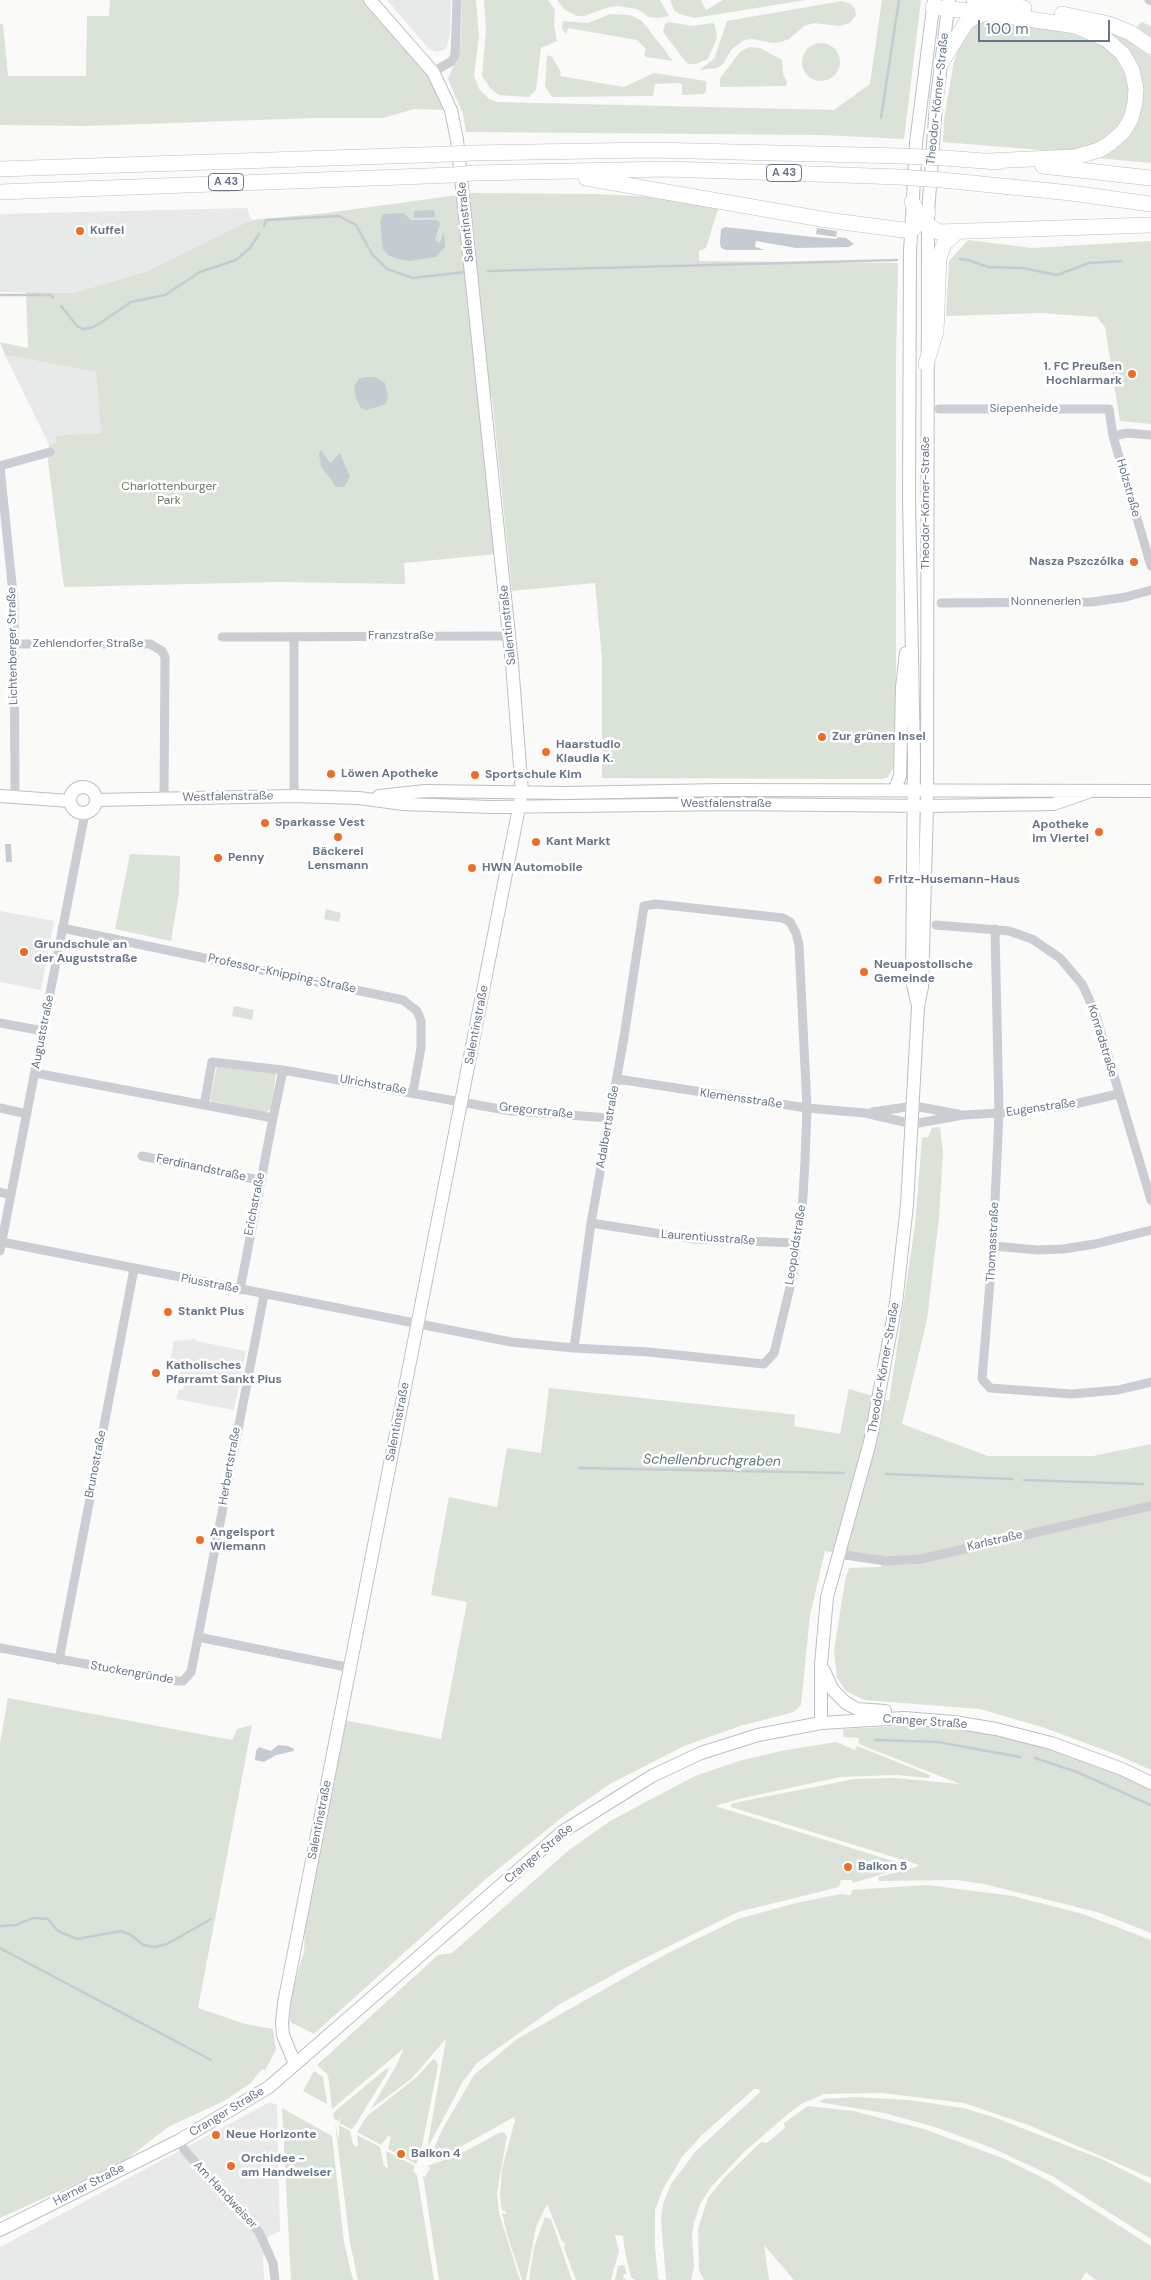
<!DOCTYPE html>
<html>
<head>
<meta charset="utf-8">
<style>
  body { margin:0 }
  #map { position:relative; width:1151px; height:2280px; overflow:hidden; background:#fafaf8; font-family:"DM Sans",sans-serif }
  canvas { display:block }
  .scale { position:absolute; left:978px; top:20px; width:132px; height:22px; box-sizing:border-box; border:2px solid #67768a; border-top:0; padding-left:6px; font-size:15px; line-height:18px; white-space:nowrap; color:#67768a; -webkit-text-stroke:4px #fff; paint-order:stroke }
</style>
</head>
<body>
<div id="map">
<canvas width="1151" height="2280"></canvas>
<div class="scale">100 m</div>
</div>
<script>
const g = document.querySelector('canvas').getContext('2d');
g.lineJoin = 'round';
function fillPath(path, color) {
  g.fillStyle = color;
  g.fill(path, 'evenodd');
}
function poly(rows) {
  const path = new Path2D();
  for (const r of rows) {
    if (r.length === 3) {
      path.moveTo(r[0] + r[2], r[1]);
      path.arc(r[0], r[1], r[2], 0, 2 * Math.PI);
      continue;
    }
    path.moveTo(r[0], r[1]);
    for (let i = 2; i < r.length; i += 2) path.lineTo(r[i], r[i + 1]);
  }
  return path;
}
function strokePath(path, color, width, dash) {
  g.strokeStyle = color;
  g.lineWidth = width;
  g.lineCap = dash ? 'butt' : 'round';
  g.setLineDash(dash || []);
  g.stroke(path);
}
function label(font, color, halo, rows, align = 'center') {
  g.font = font + ' "DM Sans",sans-serif';
  g.lineWidth = 5;
  g.setLineDash([]);
  g.textBaseline = 'middle';
  g.strokeStyle = halo;
  g.fillStyle = color;
  for (const [text, x, y, turn = 0] of rows) {
    g.save();
    g.translate(x, y);
    g.rotate((+turn || 0) * Math.PI / 180);
    g.textAlign = isNaN(turn) ? turn : align;
    if (halo) g.strokeText(text, 0, 0);
    g.fillText(text, 0, 0);
    g.restore();
  }
}
const built = poly([
  [387,0,451,0,450,36,446,49,437,52,429,49],
  [247,208,251,220,145,272,73,293,0,292,0,214],
  [5,355,96,372,101,433,55,437,57,442,49,445],
  [0,911,54,921,41,990,0,982],
  [196,1339,196,1341,246,1351,234,1410,176,1399,179,1389,183,1390,185,1379,179,1377,181,1365,170,1363,174,1341],
  [270,2102,277,2105,280,2231,268,2237,263,2258,264,2280,0,2280,0,2247]
]);
const green = poly([
  [110,0,363,0,431,78,445,110,414,109,383,118,316,118,86,126,0,125,0,24,3,24,8,76,86,76,87,16,109,16],
  [462,0,476,0,479,36,474,76,479,89,489,99,497,102,834,110,870,84,882,0,921,0,904,139,820,135,466,132,463,114,448,79,460,50],
  [484,0,548,0,555,10,554,25,557,41,541,48,536,90,529,97,499,95,490,88,482,76,486,31],
  [557,0,660,0,669,16,658,18,649,17,637,9,618,6,609,7,584,16,577,16,565,10],
  [670,0,701,0,706,10,723,0,806,0,694,18,680,14,674,10],
  [842,1,851,4,855,9,856,15,850,23,839,26,814,23,804,26,789,39,781,42,773,43,752,39,744,40,731,50,723,64,717,68,699,70,714,59,727,21],
  [610,14,630,15,642,21,673,61,646,57,644,54,646,49,637,40,568,28,566,34,562,29,563,21,588,23],
  [984,19,1068,31,1096,40,1109,50,1121,63,1130,87,1127,110,1116,130,1095,145,1082,150,1052,151,943,142,944,119,954,61,962,42,972,27],
  [669,22,693,26,713,23,715,25,717,38,708,59,696,64,688,64,685,61,663,32,665,24],
  [1142,22,1151,26,1151,42,1135,28],
  [1094,26,1133,42,1151,56,1151,163,1098,158,1113,149,1142,83],
  [821,62,19],
  [750,47,760,48,782,60,783,74,787,82,786,86,720,87,720,78,723,74,741,51],
  [547,55,552,57,561,72,560,76,624,87,654,73,706,81,706,92,703,94,682,95,682,84,678,83,655,84,653,96,552,97,545,86],
  [472,193,596,194,654,197,718,209,706,248,699,251,699,261,898,263,896,361,896,702,893,768,888,777,882,779,602,778,602,658,595,583,512,591,492,397,480,398,496,554,404,563,405,584,278,582,64,587,48,461,49,445,57,442,55,436,101,433,96,372,5,355,0,342,28,348,26,292,73,293,145,272,251,220,327,213],
  [968,240,1032,248,1151,241,1151,424,1120,421,1105,327,1097,317,1042,313,946,316,949,261],
  [130,854,180,856,179,893,171,941,115,929],
  [326,909,341,913,339,922,324,919],
  [234,1006,254,1010,252,1020,232,1016],
  [217,1067,276,1073,271,1109,265,1113,211,1101,210,1098],
  [940,1127,943,1153,939,1218,927,1320,902,1424,988,1456,1093,1456,1151,1444,1151,1770,1115,1754,1045,1728,980,1709,864,1700,846,1691,837,1678,834,1651,845,1581,849,1568,881,1567,881,1561,825,1551,810,1615,801,1705,794,1712,740,1726,684,1746,610,1784,565,1815,487,1878,314,2034,290,2022,291,1994,304,1952,305,1925,344,1720,441,1739,467,1602,431,1595,449,1497,497,1507,507,1448,541,1453,549,1388,781,1413,795,1415,794,1426,840,1434,849,1389,889,1401,915,1226,922,1138,928,1137,932,1128],
  [8,1698,232,1740,237,1729,252,1725,198,2008,245,2024,273,2029,276,2050,265,2070,262,2069,251,2083,224,2101,168,2127,122,2163,0,2218,0,1743],
  [901,1726,944,1727,989,1733,1050,1749,1111,1771,1151,1788,1151,1933,1097,1912,984,1884,956,1880,879,1881,878,1877,917,1867,919,1865,731,1807,731,1804,743,1801,855,1779,895,1778,960,1784,866,1747,858,1743,859,1738,844,1737,843,1729],
  [836,1742,855,1750,857,1746,930,1775,929,1778,896,1775,840,1777,739,1799,715,1806,903,1864,903,1868,853,1883,851,1880,841,1880,839,1887,738,1912,629,1966,560,2004,477,2063,462,2083,427,2149,446,2039,411,2079,371,2109,396,2066,404,2048,332,2109,328,2075,317,2065,438,1955,452,1953,569,1850,610,1821,695,1776,739,1761,781,1751],
  [927,1885,1013,1896,1083,1914,1151,1940,1151,2178,1031,2126,964,2103,882,2093,824,2094,801,2104,788,2114,744,2152,711,2187,700,2204,694,2223,692,2235,694,2267,691,2280,666,2280,661,2219,663,2204,671,2184,696,2151,760,2092,759,2089,754,2089,701,2136,682,2157,663,2189,655,2210,655,2246,658,2279,661,2280,635,2280,631,2277,625,2252,623,2236,615,2235,619,2251,611,2280,576,2280,564,2248,565,2243,562,2241,547,2204,536,2227,526,2280,522,2280,507,2234,502,2213,505,2214,506,2212,502,2210,500,2195,502,2169,515,2120,514,2117,446,2155,435,2158,432,2153,442,2130,474,2075,517,2039,668,1953,738,1919,796,1903,840,1894,851,1895,852,1890],
  [433,2059,436,2060,438,2066,420,2156,416,2164,388,2149,391,2137,388,2136,381,2145,357,2132,367,2116,417,2077],
  [387,2068,389,2070,354,2127,351,2129,339,2123,344,2112,339,2121,334,2119,333,2113],
  [314,2071,323,2077,327,2104,303,2091],
  [855,2097,909,2100,963,2108,996,2118,1104,2160,1151,2184,1151,2239,1052,2176,992,2148,938,2128,884,2113,819,2102,824,2099],
  [808,2106,853,2111,924,2129,1005,2159,1049,2181,1151,2246,1151,2280,1096,2280,1086,2272,1081,2280,794,2280,764,2245,769,2280,704,2280,699,2270,698,2229,708,2198,724,2178,761,2142,767,2143,785,2128,784,2123],
  [282,2108,332,2136,344,2242,353,2280,291,2280],
  [335,2123,339,2140,339,2125,350,2131,353,2144,356,2147,358,2146,357,2135,380,2147,384,2166,388,2169,386,2151,415,2166,413,2171,417,2175,434,2280,358,2280,350,2243],
  [504,2132,507,2136,497,2193,499,2213,520,2280,439,2280,423,2176,425,2177,430,2168,427,2166,456,2156,499,2133],
  [545,2217,551,2219,572,2280,529,2280,534,2248],
  [624,2265,627,2274,624,2274,623,2278,626,2280,615,2280,618,2266]
]);
const water = poly([
  [434,210,435,217,414,218,414,211],
  [404,213,411,220,437,220,440,223,435,240,440,243,444,232,445,247,436,257,408,261,398,259,388,255,383,249,380,221,383,214],
  [725,227,813,237,837,239,837,237,846,238,854,244,849,247,796,248,756,241,755,247,765,250,726,250,721,248,720,243,721,229],
  [817,228,837,231,836,237,816,234],
  [365,377,375,377,385,383,388,397,386,404,367,410,361,408,356,399,354,386,359,379],
  [321,450,330,463,340,453,350,477,344,487,336,487,321,466,319,454],
  [5,844,11,844,12,862,6,862],
  [278,1745,288,1746,294,1749,294,1751,276,1755,264,1762,255,1760,256,1751,259,1747,271,1751]
]);
const stream = poly([
  [881,118,899,0],
  [264,226,266,220,339,216,356,225,372,254,387,269,413,278,465,272],
  [960,259,968,260,988,267,1023,268,1057,275,1089,263,1121,261],
  [488,271,897,260],
  [0,295,51,295,53,298],
  [61,306,77,326,83,329,91,328,99,324,131,302,165,295,200,272,236,260,250,248,259,234],
  [579,1468,844,1473],
  [886,1474,1013,1479],
  [1024,1480,1143,1484],
  [875,1740,938,1742,1020,1757],
  [1035,1758,1077,1772,1151,1805],
  [0,1926,16,1925,33,1918,48,1919,58,1931,77,1939,121,1931,131,1935,143,1945,155,1947,167,1944,211,1919],
  [0,1948,211,2060]
]);
const street = poly([
  [1149,0,1151,1],
  [433,72,452,61,455,55,457,0],
  [939,409,1109,409,1113,436,1151,566],
  [1113,436,1128,433,1151,435],
  [0,466,50,452],
  [0,467,14,603,15,796],
  [941,603,1092,602,1126,597,1151,590],
  [222,637,509,636],
  [294,637,294,796],
  [15,644,150,644,162,651,165,657,164,797],
  [936,925,1009,931,1032,939,1060,958,1082,984,1095,1012,1151,1200],
  [62,928,403,1000,417,1011,421,1021,421,1048,413,1092],
  [995,929,999,1113,993,1246,982,1379,990,1388,1072,1394,1118,1390,1151,1382],
  [0,1023,43,1031],
  [35,1073,273,1118,283,1070],
  [617,1079,807,1108,865,1113,913,1124,963,1115,999,1113,1066,1106,1118,1094],
  [204,1105,212,1062,283,1070,511,1111,610,1118],
  [0,1108,27,1114],
  [872,1112,914,1106,958,1114],
  [142,1156,259,1180],
  [0,1192,11,1195],
  [591,1223,694,1239,797,1243],
  [2,1242,511,1342,574,1348,649,1352,764,1364,774,1353,793,1275,803,1197,805,1160,807,1108,799,945,796,933,790,922,783,918,656,904,644,906,624,1037,591,1223,574,1348],
  [993,1246,1038,1250,1063,1249,1095,1244,1151,1230],
  [0,1251,85,813],
  [240,1290,273,1118],
  [838,1554,886,1561,921,1559,1151,1506],
  [198,1637,264,1295],
  [0,1648,177,1681,183,1681,191,1672,198,1637,351,1668],
  [59,1660,134,1269],
  [178,2140,186,2152,259,2232,273,2263,275,2280]
]);
const secondary = poly([
  [83,800,13],
  [895,789,900,776,902,687,906,653],
  [0,796,70,801],
  [379,796,425,791,565,793,721,790,1151,791],
  [96,800,294,796,359,798,403,804,492,807,732,804,927,806,1054,804,1091,791],
  [917,1002,912,980,914,760,909,499,910,252,916,143,934,0],
  [823,1669,833,1690,846,1703,857,1709,885,1711],
  [821,1723,821,1664,827,1597,870,1442,896,1303,907,1205,918,1007,922,987,927,806,928,213,936,105,949,0],
  [295,2064,283,2035,282,2023,284,2003,522,792,512,664,457,140,451,110,433,72,370,0],
  [0,2230,180,2140,269,2087,562,1832,652,1776,701,1753,758,1735,821,1723,904,1718,954,1722,996,1729,1051,1743,1122,1769,1151,1783]
]);
const highway = poly([
  [974,0,1024,8],
  [933,7,985,13],
  [1062,14,1109,24,1131,33,1151,47],
  [941,63,966,23,974,17,987,13,1076,26,1106,39,1123,54,1132,70,1136,89,1135,103,1131,119,1123,132,1109,144,1099,150,1075,157,988,161],
  [472,153,651,150,902,156],
  [944,158,998,162],
  [1043,166,1151,178],
  [0,169,451,154],
  [474,173,668,169,900,177],
  [586,178,827,220,911,231,928,213],
  [942,180,1071,193,1151,204],
  [0,192,453,175],
  [912,202,921,221,939,232,1151,225],
  [926,364,936,332,939,258,944,244,958,231]
]);
const highwayBridge = poly([
  [451,154,472,153],
  [902,156,944,158],
  [453,175,474,173],
  [900,177,942,180]
]);
const markers = [
  [80,231,5,"#ec6d25"],
  [1132,374,5,"#ec6d25"],
  [1134,562,5,"#ec6d25"],
  [822,737,5,"#ec6d25"],
  [546,752,5,"#ec6d25"],
  [331,774,5,"#ec6d25"],
  [475,775,5,"#ec6d25"],
  [265,823,5,"#ec6d25"],
  [1099,832,5,"#ec6d25"],
  [338,837,5,"#ec6d25"],
  [536,842,5,"#ec6d25"],
  [218,858,5,"#ec6d25"],
  [472,868,5,"#ec6d25"],
  [878,880,5,"#ec6d25"],
  [24,952,5,"#ec6d25"],
  [864,972,5,"#ec6d25"],
  [168,1312,5,"#ec6d25"],
  [156,1373,5,"#ec6d25"],
  [200,1540,5,"#ec6d25"],
  [848,1867,5,"#ec6d25"],
  [216,2135,5,"#ec6d25"],
  [401,2154,5,"#ec6d25"],
  [231,2166,5,"#ec6d25"]
];
const shields = [
  [784,173,35],
  [226,182,35]
];
const shieldNames = [
  ["A 43",784,173],
  ["A 43",226,182]
];
const streetNames = [
  ["Theodor-Körner-Straße",938,99,-84],
  ["Salentinstraße",466,222,-96],
  ["Siepenheide",1024,409],
  ["Holzstraße",1128,488,74],
  ["Theodor-Körner-Straße",926,503,-90],
  ["Nonnenerlen",1046,602],
  ["Salentinstraße",508,625,-96],
  ["Franzstraße",401,636],
  ["Zehlendorfer Straße",88,644],
  ["Lichtenberger Straße",13,646,-91],
  ["Westfalenstraße",228,797,-1],
  ["Westfalenstraße",726,804],
  ["Professor-Knipping-Straße",282,974,12],
  ["Salentinstraße",477,1025,-79],
  ["Auguststraße",43,1032,-79],
  ["Konradstraße",1102,1041,73],
  ["Ulrichstraße",373,1085,10],
  ["Klemensstraße",741,1099,8],
  ["Eugenstraße",1041,1108,-8],
  ["Gregorstraße",536,1111,6],
  ["Adalbertstraße",608,1127,-80],
  ["Ferdinandstraße",201,1168,12],
  ["Erichstraße",255,1204,-79],
  ["Laurentiusstraße",708,1238,4],
  ["Thomasstraße",993,1242,-87],
  ["Leopoldstraße",796,1245,-81],
  ["Piusstraße",210,1284,11],
  ["Theodor-Körner-Straße",884,1368,-80],
  ["Salentinstraße",398,1422,-79],
  ["Brunostraße",96,1464,-79],
  ["Herbertstraße",230,1466,-80],
  ["Karlstraße",995,1541,-13],
  ["Stuckengründe",132,1673,10],
  ["Cranger Straße",925,1722,4],
  ["Salentinstraße",320,1820,-79],
  ["Cranger Straße",539,1854,-40],
  ["Cranger Straße",227,2112,-31],
  ["Herner Straße",89,2185,-27],
  ["Am Handweiser",225,2195,47]
];
const poiNames = [
  ["Kuffel",90,231],
  ["1. FC Preußen",1122,367,"right"],
  ["Hochlarmark",1122,381,"right"],
  ["Nasza Pszczólka",1124,562,"right"],
  ["Zur grünen Insel",832,737],
  ["Haarstudio",556,745],
  ["Klaudia K.",556,759],
  ["Löwen Apotheke",341,774],
  ["Sportschule Kim",485,775],
  ["Sparkasse Vest",275,823],
  ["Apotheke",1089,825,"right"],
  ["im Viertel",1089,839,"right"],
  ["Kant Markt",546,842],
  ["Bäckerei",338,852,"center"],
  ["Lensmann",338,866,"center"],
  ["Penny",228,858],
  ["HWN Automobile",482,868],
  ["Fritz-Husemann-Haus",888,880],
  ["Grundschule an",34,945],
  ["der Auguststraße",34,959],
  ["Neuapostolische",874,965],
  ["Gemeinde",874,979],
  ["Stankt Pius",178,1312],
  ["Katholisches",166,1366],
  ["Pfarramt Sankt Pius",166,1380],
  ["Angelsport",210,1533],
  ["Wiemann",210,1547],
  ["Balkon 5",858,1867],
  ["Neue Horizonte",226,2135],
  ["Balkon 4",411,2154],
  ["Orchidee -",241,2159],
  ["am Handweiser",241,2173]
];
const parkNames = [
  ["Charlottenburger",169,487],
  ["Park",169,501]
];
const waterNames = [
  ["Schellenbruchgraben",712,1461,1]
];
fillPath(built, '#e8e9e9');
fillPath(green, '#dbe2d8');
fillPath(water, '#c4ccd2');
strokePath(stream, '#c4ccd2', 2.5);
strokePath(secondary, '#bcc0c6', 14);
strokePath(highway, '#bcbfc3', 16);
strokePath(street, '#cacdd1', 9);
strokePath(secondary, '#fff', 12);
strokePath(highway, '#fff', 15);
strokePath(highwayBridge, '#bcbfc3', 16, []);
strokePath(highwayBridge, '#fff', 15);
for (const [x, y, r, color] of markers) {
  const dot = new Path2D();
  dot.arc(x, y, r, 0, 2 * Math.PI);
  g.fillStyle = color;
  g.fill(dot);
  strokePath(dot, '#fff', 2);
}
for (const [x, y, w] of shields) {
  const box = new Path2D();
  box.roundRect(x - w / 2, y - 8.5, w, 17, 4);
  g.fillStyle = '#fff';
  g.fill(box);
  strokePath(box, '#67768a', 1);
}
label('bold 11px', '#67768a', null, shieldNames);
label('12px', '#67768a', '#fff', streetNames);
label('bold 12px', '#67768a', '#fff', poiNames, 'left');
label('12px', '#657b63', '#fff', parkNames);
label('italic 14px', '#637785', '#fff', waterNames);
</script>
</body>
</html>
